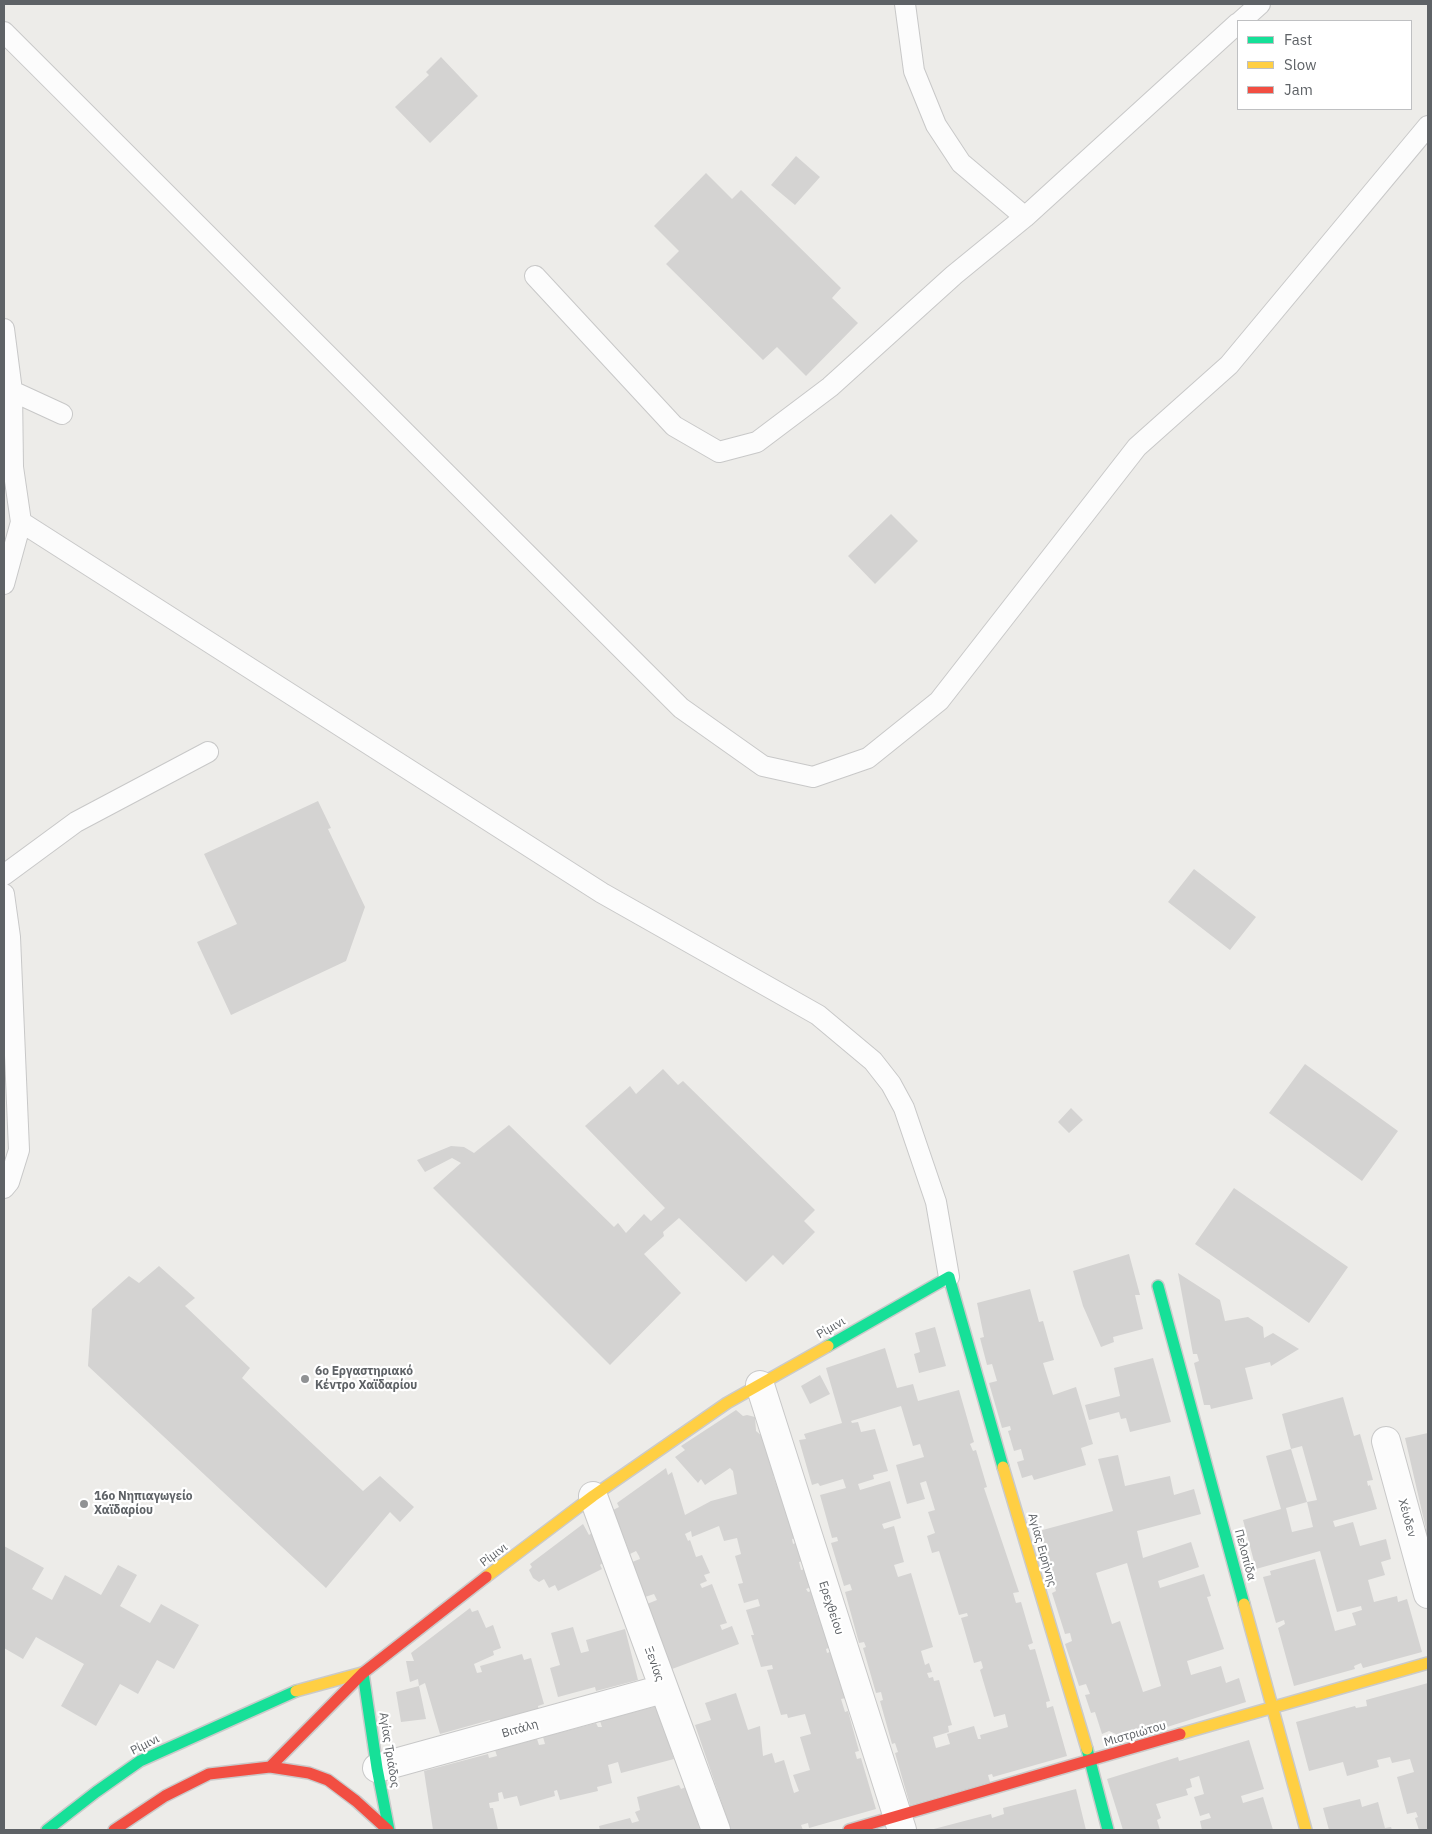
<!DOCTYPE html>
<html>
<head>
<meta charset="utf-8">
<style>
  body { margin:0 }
  #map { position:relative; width:1432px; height:1834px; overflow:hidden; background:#edece9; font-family:"IBM Plex Sans",sans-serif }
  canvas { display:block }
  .frame { position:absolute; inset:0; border:5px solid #5e6266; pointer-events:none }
  .legend { position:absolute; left:1237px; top:20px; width:175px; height:90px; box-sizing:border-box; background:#fff; border:1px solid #bfc0c2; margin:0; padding:6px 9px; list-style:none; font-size:15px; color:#5e6266 }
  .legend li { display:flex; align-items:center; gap:10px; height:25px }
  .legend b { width:25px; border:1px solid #bfc0c2 }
</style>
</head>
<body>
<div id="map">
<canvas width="1432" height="1834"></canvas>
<div class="frame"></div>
<ul class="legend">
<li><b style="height:6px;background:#16e098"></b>Fast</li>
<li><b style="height:6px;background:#ffcf43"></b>Slow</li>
<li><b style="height:6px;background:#f24e42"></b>Jam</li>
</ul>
</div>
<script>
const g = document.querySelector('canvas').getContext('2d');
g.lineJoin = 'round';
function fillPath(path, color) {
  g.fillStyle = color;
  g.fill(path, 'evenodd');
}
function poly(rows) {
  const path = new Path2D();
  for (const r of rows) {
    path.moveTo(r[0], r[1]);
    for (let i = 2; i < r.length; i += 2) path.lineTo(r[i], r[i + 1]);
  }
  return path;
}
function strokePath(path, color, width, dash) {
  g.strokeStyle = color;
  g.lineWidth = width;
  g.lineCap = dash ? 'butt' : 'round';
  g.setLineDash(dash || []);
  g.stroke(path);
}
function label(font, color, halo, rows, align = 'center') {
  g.font = font + ' "IBM Plex Sans",sans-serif';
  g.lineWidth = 4.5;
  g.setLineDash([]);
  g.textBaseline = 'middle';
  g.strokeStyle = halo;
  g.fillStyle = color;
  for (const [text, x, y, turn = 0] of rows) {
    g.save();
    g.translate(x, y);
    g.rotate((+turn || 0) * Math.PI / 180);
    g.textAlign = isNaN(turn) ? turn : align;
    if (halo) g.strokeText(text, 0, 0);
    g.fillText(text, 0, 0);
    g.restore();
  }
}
const building = poly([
  [441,57,478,96,430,143,395,107,429,75,426,72],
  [796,156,820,177,795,205,771,185],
  [706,173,732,199,741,190,841,288,832,298,858,323,806,376,777,347,763,360,666,264,679,251,654,226],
  [891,514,918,541,875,584,848,556],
  [318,801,331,828,328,829,365,907,346,961,231,1015,197,942,237,924,204,854],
  [1194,869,1256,917,1230,950,1168,902],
  [1305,1064,1398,1131,1362,1181,1269,1113],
  [663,1069,678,1085,683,1081,815,1210,804,1221,815,1232,783,1265,773,1255,746,1282,679,1218,663,1232,664,1236,644,1254,681,1293,610,1365,433,1188,461,1163,452,1158,425,1172,417,1160,451,1146,464,1147,474,1153,509,1125,614,1227,618,1223,626,1233,644,1214,651,1221,665,1208,585,1126,630,1086,636,1094],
  [1071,1108,1083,1120,1069,1133,1058,1122],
  [1234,1188,1348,1267,1309,1323,1195,1244],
  [1129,1254,1140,1295,1135,1295,1143,1329,1113,1337,1114,1342,1101,1347,1083,1306,1073,1271],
  [159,1266,195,1298,185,1306,250,1368,242,1378,363,1491,380,1476,414,1507,400,1522,390,1512,326,1588,88,1366,92,1309,129,1276,139,1283],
  [1178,1273,1220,1300,1225,1321,1248,1317,1263,1327,1264,1338,1273,1333,1299,1349,1271,1366,1270,1362,1245,1368,1253,1399,1211,1409,1210,1405,1204,1405,1194,1363,1199,1361,1197,1354,1193,1354],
  [1030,1289,1039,1322,1043,1321,1054,1360,1043,1363,1053,1395,1076,1387,1093,1444,1081,1448,1086,1465,1034,1480,1032,1475,1022,1478,1017,1462,1024,1460,1021,1449,1014,1451,1008,1431,1011,1430,1010,1426,1002,1428,989,1383,997,1381,992,1364,987,1365,980,1338,984,1337,977,1303],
  [935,1327,946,1366,919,1373,914,1354,920,1352,915,1333],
  [885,1348,897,1388,913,1384,918,1401,959,1390,974,1442,970,1444,973,1451,976,1450,987,1487,984,1488,1019,1592,1013,1593,1016,1603,1021,1602,1033,1643,1028,1645,1030,1650,1035,1649,1050,1701,1046,1702,1047,1708,1053,1706,1067,1756,993,1777,992,1774,988,1775,990,1782,910,1805,895,1753,898,1752,895,1743,892,1744,880,1701,883,1700,881,1692,876,1693,863,1648,866,1647,864,1642,859,1643,845,1592,852,1590,850,1584,844,1586,831,1543,838,1541,837,1537,832,1538,820,1495,846,1488,843,1479,820,1486,818,1483,812,1485,799,1440,806,1439,804,1434,842,1423,826,1368],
  [901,1406,913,1446,920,1444,924,1457,896,1465,907,1504,925,1499,920,1483,926,1481,935,1510,928,1512,935,1533,927,1536,932,1553,939,1551,959,1615,967,1613,968,1616,961,1618,974,1663,981,1661,982,1664,983,1668,980,1670,994,1717,1005,1714,1008,1727,980,1735,981,1739,978,1739,974,1726,947,1734,950,1744,936,1748,933,1737,949,1732,948,1726,952,1725,939,1680,934,1681,933,1677,929,1678,927,1673,932,1672,929,1663,925,1665,921,1651,933,1647,911,1573,898,1577,894,1565,904,1562,894,1526,884,1529,882,1524,901,1518,890,1481,860,1490,858,1484,874,1479,873,1475,888,1471,875,1429,861,1432,858,1422,852,1423,851,1421],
  [1153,1358,1171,1422,1130,1432,1126,1418,1121,1419,1119,1412,1089,1420,1085,1405,1120,1396,1114,1368],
  [820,1375,830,1394,810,1404,801,1386],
  [1343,1397,1354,1436,1360,1434,1373,1480,1367,1481,1368,1486,1370,1485,1377,1509,1333,1521,1335,1527,1353,1522,1360,1546,1386,1539,1391,1559,1381,1562,1385,1575,1368,1580,1374,1602,1397,1596,1398,1602,1407,1599,1422,1652,1363,1668,1361,1663,1354,1666,1355,1669,1294,1686,1278,1628,1285,1624,1284,1620,1276,1623,1263,1577,1271,1575,1270,1571,1315,1559,1335,1631,1356,1625,1352,1613,1362,1610,1361,1606,1337,1612,1320,1551,1256,1569,1243,1520,1281,1509,1266,1456,1291,1449,1307,1502,1317,1500,1302,1446,1291,1449,1282,1414],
  [1307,1502,1313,1527,1292,1532,1286,1508],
  [736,1410,743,1416,747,1415,755,1417,756,1431,763,1437,779,1474,773,1475,775,1481,797,1538,792,1539,793,1544,798,1542,803,1561,799,1562,801,1570,806,1569,811,1587,806,1589,808,1592,811,1591,818,1616,821,1615,831,1647,826,1649,827,1653,833,1651,846,1698,841,1699,845,1712,848,1711,859,1751,855,1752,857,1759,861,1758,876,1809,809,1828,808,1823,801,1825,803,1830,731,1830,695,1725,711,1720,705,1703,736,1693,748,1730,760,1726,763,1756,772,1753,775,1763,784,1760,794,1793,799,1791,793,1775,810,1770,800,1737,811,1734,805,1714,788,1718,787,1714,781,1715,767,1670,773,1669,772,1665,761,1667,751,1635,754,1635,746,1610,760,1606,758,1599,744,1603,738,1584,743,1583,735,1556,741,1554,737,1538,724,1541,719,1526,692,1537,691,1531,685,1534,688,1541,690,1540,696,1557,702,1555,710,1573,704,1575,707,1581,700,1584,702,1588,712,1584,727,1623,720,1625,722,1630,732,1626,739,1644,672,1669,647,1604,657,1600,654,1594,645,1597,632,1562,640,1559,639,1556,636,1551,630,1554,613,1510,619,1507,617,1503,666,1468,668,1475,672,1472,685,1515,711,1501,737,1494,733,1471,730,1468,705,1485,701,1479,698,1483,675,1457,685,1450,681,1446],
  [1428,1433,1428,1553,1421,1530,1426,1529,1405,1438],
  [1118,1455,1125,1486,1170,1476,1174,1495,1194,1489,1201,1514,1137,1531,1143,1558,1191,1542,1199,1567,1158,1581,1160,1588,1204,1574,1211,1596,1207,1597,1224,1649,1187,1661,1191,1675,1221,1666,1226,1683,1239,1678,1246,1702,1123,1741,1118,1735,1109,1731,1102,1734,1095,1712,1091,1713,1085,1695,1090,1694,1086,1684,1079,1686,1065,1644,1072,1641,1070,1633,1065,1634,1052,1593,1056,1591,1039,1531,1113,1511,1098,1459],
  [1127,1563,1161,1686,1143,1692,1120,1621,1112,1624,1096,1573],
  [583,1524,589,1535,593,1532,606,1561,600,1565,602,1569,558,1591,555,1585,549,1588,544,1579,539,1582,533,1578,529,1570,532,1567,530,1564],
  [4,1546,44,1568,32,1589,52,1600,65,1575,101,1595,118,1565,137,1575,120,1606,150,1623,161,1604,199,1625,174,1669,157,1660,138,1694,120,1684,96,1726,61,1706,84,1664,36,1637,23,1659,4,1648],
  [470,1608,472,1612,478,1610,486,1628,493,1625,501,1648,493,1651,494,1655,474,1664,477,1673,482,1672,480,1666,522,1654,524,1660,531,1658,544,1704,538,1706,539,1712,492,1726,490,1720,440,1734,425,1683,419,1686,418,1679,410,1682,406,1661,414,1661,411,1653],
  [573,1627,581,1653,589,1651,586,1640,625,1629,638,1680,596,1691,595,1687,558,1697,550,1668,560,1665,551,1633],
  [1428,1683,1428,1830,1419,1830,1415,1818,1418,1817,1416,1812,1407,1814,1397,1777,1414,1772,1410,1759,1392,1763,1390,1757,1377,1760,1379,1767,1347,1776,1343,1762,1309,1771,1296,1722,1355,1706,1356,1708,1367,1706,1366,1700],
  [419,1686,426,1719,401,1722,396,1692],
  [657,1706,674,1759,621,1773,618,1762,608,1765,612,1783,597,1787,598,1791,560,1800,557,1790,554,1791,555,1796,520,1806,517,1796,504,1799,502,1792,498,1793,499,1801,489,1803,490,1808,493,1808,498,1830,433,1830,424,1771,488,1754,489,1758,497,1756,495,1750,537,1739,539,1745,545,1744,543,1737,596,1723,598,1727,602,1727,600,1721],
  [1249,1740,1264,1789,1241,1796,1243,1803,1263,1797,1273,1830,1202,1830,1200,1821,1211,1818,1209,1813,1200,1816,1194,1797,1204,1794,1199,1776,1190,1779,1192,1787,1186,1789,1188,1795,1156,1804,1161,1818,1157,1820,1160,1830,1123,1830,1107,1779,1178,1757,1179,1761],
  [679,1785,681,1789,686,1787,700,1830,600,1830,599,1826,630,1818,632,1823,639,1821,635,1812,640,1810,637,1797],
  [1076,1789,1086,1830,930,1830,991,1814,992,1818,1004,1814,1003,1808],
  [1360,1799,1362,1807,1378,1802,1385,1828,1391,1827,1392,1830,1329,1830,1323,1808]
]);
const lane = poly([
  [905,4,914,71,936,125,961,163,1025,217],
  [1241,21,1260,4],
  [4,32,681,708,763,766,813,777,868,758,939,701,1137,447,1229,365,1428,126],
  [535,276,674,426,719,452,757,442,830,387,954,275,1025,217,1238,23],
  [4,329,12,391,13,467,21,522,4,584],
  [12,391,62,414],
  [21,522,602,893,818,1015,873,1061,891,1084,904,1108,936,1202,949,1277],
  [4,875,76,822,208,752],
  [4,894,10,937,19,1150,9,1182,4,1188]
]);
const street = poly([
  [760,1385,902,1830],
  [1386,1441,1428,1594],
  [593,1496,716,1830],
  [377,1768,663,1689]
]);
const fast = poly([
  [1158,1286,1244,1604],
  [828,1346,949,1277,1003,1467],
  [363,1673,377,1768,389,1830],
  [1087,1749,1108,1830],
  [47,1830,96,1792,140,1761,296,1691]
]);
const slow = poly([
  [1003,1467,1087,1749],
  [486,1577,593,1496,727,1403,828,1346],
  [1244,1604,1306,1830],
  [296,1691,362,1673],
  [1180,1734,1428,1663]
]);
const jam = poly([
  [270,1767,363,1673,486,1577],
  [114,1830,165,1796,209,1774,270,1767,309,1773,328,1780,356,1801,388,1830],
  [849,1830,1180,1734]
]);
const markers = [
  [305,1379,5,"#909294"],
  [84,1504,5,"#909294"]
];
const streetNames = [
  ["Ρίμινι",831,1328,-30],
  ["Χέυδεν",1407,1518,75],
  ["Αγίας Ειρήνης",1042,1550,74],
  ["Ρίμινι",494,1555,-37],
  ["Πελοπίδα",1245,1555,75],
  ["Ερεχθείου",831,1608,72],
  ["Ξενίας",654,1664,70],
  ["Βιτάλη",520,1729,-16],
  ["Μιστριώτου",1135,1734,-16],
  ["Ρίμινι",145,1745,-27],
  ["Αγίας Τριάδος",389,1750,81]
];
const poiNames = [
  ["6ο Εργαστηριακό",315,1372],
  ["Κέντρο Χαϊδαρίου",315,1386],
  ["16ο Νηπιαγωγείο",94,1497],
  ["Χαϊδαρίου",94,1511]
];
fillPath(building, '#d4d3d2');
strokePath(lane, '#c8c8c8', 22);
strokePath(street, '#c8c8c8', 30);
strokePath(fast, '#cacaca', 14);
strokePath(slow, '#cacaca', 14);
strokePath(jam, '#cacaca', 14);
strokePath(lane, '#fcfcfc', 20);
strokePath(street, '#fcfcfc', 28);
strokePath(fast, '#16e098', 11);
strokePath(slow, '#ffcf43', 11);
strokePath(jam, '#f24e42', 11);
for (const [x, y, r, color] of markers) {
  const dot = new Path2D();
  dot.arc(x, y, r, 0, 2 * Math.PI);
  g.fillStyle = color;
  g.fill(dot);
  strokePath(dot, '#fff', 2);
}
label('12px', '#5e6266', '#fff', streetNames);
label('bold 12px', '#5e6266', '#fff', poiNames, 'left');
</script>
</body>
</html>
